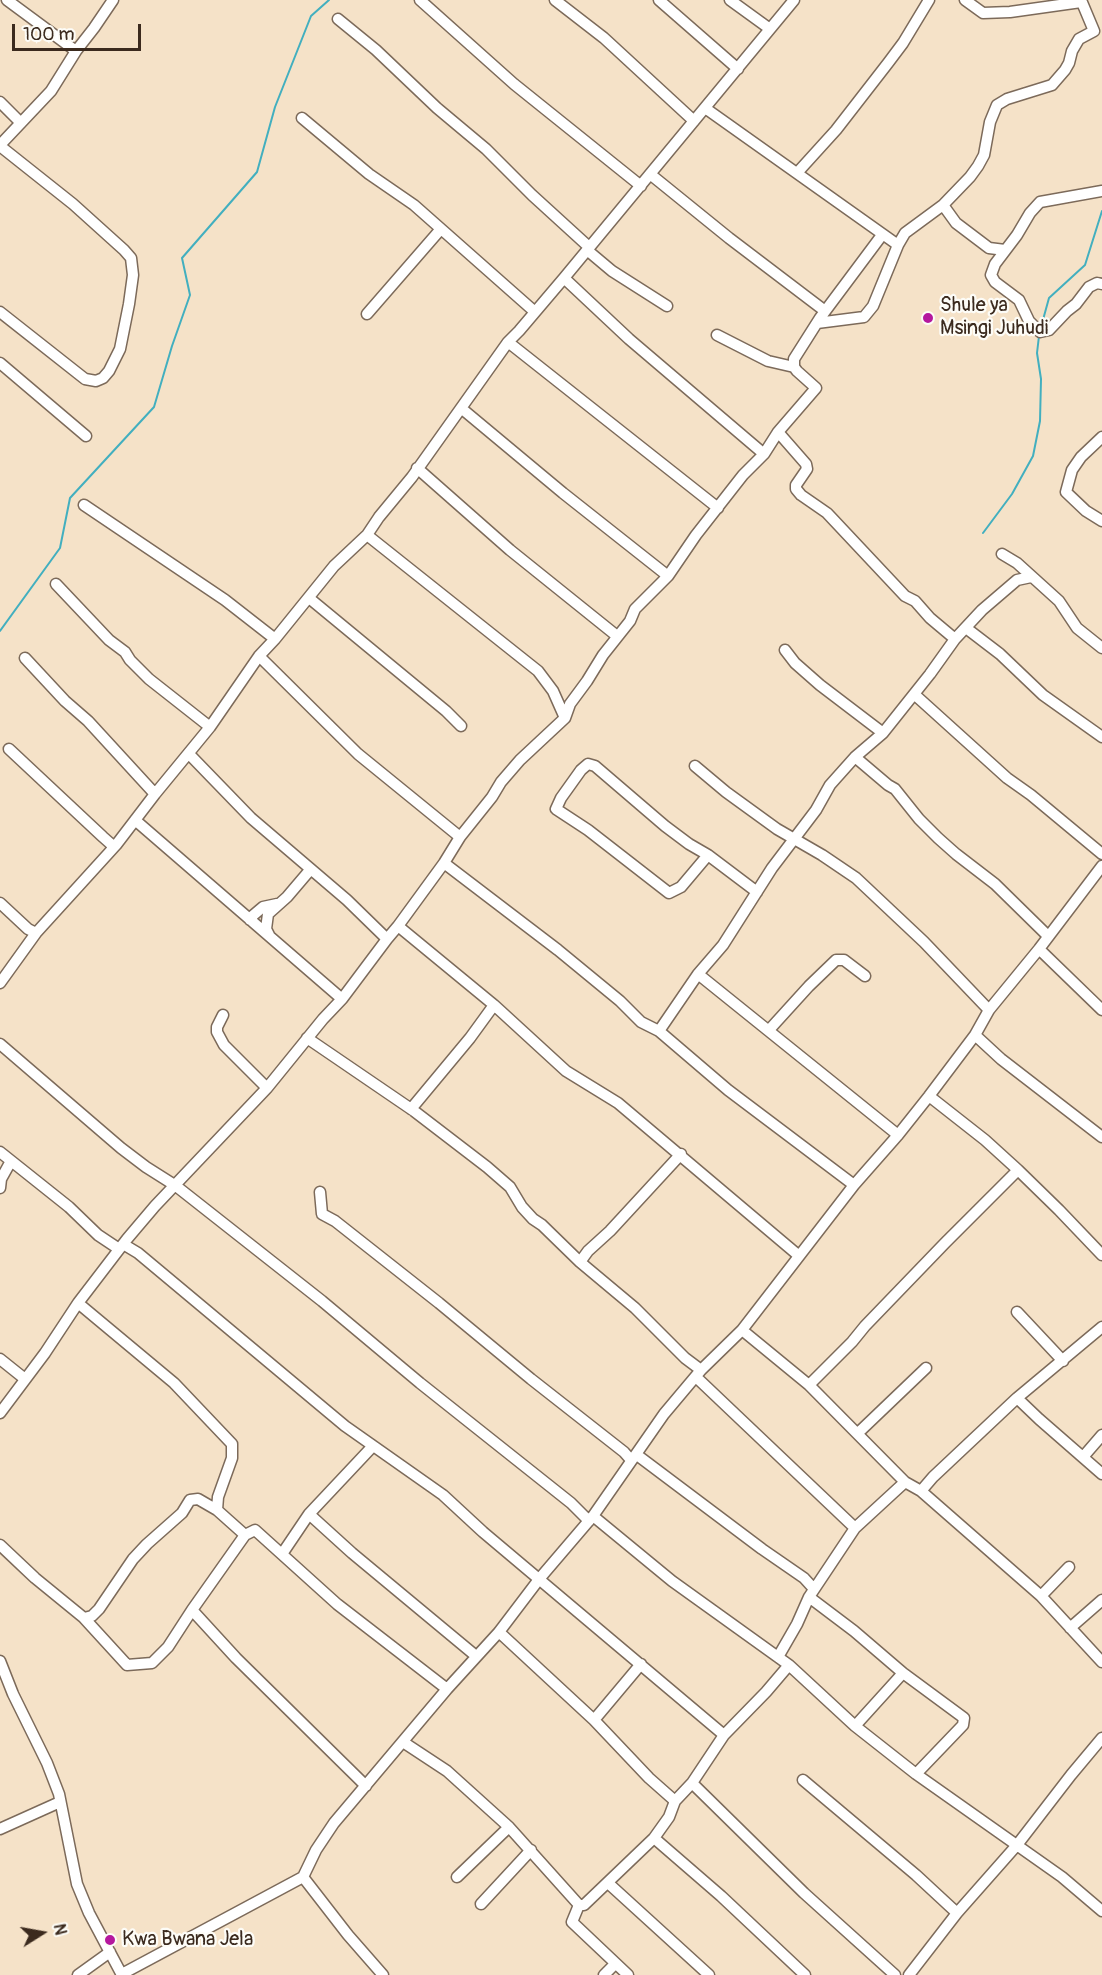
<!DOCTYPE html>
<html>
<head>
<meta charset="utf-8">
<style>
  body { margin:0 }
  #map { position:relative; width:1102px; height:1975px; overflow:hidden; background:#f5e2c8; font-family:Pangolin,sans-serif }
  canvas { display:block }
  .north { position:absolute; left:12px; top:1903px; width:60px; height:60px; -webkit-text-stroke:4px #fdfcf7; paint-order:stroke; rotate:79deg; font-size:16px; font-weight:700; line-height:24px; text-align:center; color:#3b2a1e }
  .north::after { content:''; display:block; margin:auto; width:21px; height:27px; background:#3b2a1e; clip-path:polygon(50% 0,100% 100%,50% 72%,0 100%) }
  .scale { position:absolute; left:12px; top:24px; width:129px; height:27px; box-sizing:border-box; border:3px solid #3b2a1e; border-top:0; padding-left:8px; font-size:18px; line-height:21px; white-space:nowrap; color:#3b2a1e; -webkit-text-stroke:4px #fdfcf7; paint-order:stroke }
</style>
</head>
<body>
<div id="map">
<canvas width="1102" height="1975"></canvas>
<div class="north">N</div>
<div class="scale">100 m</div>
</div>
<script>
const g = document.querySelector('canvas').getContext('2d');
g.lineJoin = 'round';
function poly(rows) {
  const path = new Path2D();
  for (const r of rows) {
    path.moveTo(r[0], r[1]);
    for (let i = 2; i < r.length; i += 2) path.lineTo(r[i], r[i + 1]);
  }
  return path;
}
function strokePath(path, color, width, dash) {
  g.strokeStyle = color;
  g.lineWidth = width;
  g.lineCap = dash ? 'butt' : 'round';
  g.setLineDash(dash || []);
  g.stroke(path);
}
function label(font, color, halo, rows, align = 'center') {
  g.font = font + ' Pangolin,sans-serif';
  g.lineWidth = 4.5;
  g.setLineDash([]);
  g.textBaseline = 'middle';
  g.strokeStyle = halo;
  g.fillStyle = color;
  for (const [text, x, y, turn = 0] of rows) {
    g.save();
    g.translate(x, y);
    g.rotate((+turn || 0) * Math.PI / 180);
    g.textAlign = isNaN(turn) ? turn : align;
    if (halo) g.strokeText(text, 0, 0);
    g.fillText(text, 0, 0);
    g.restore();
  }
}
const stream = poly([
  [1041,327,1049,298,1085,265,1102,211],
  [983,533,1012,494,1033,456,1040,421,1041,379,1037,353,1039,336],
  [0,631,60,548,70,498,154,407,172,346,190,295,182,258,257,172,275,107,311,16,329,0]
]);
const minor = poly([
  [7,0,76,51],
  [420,0,514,84,641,186],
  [555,0,604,38,694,121],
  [659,0,738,69],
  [730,0,770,29],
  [965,0,983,13,1010,12,1081,2],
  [338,19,376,50,437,108,486,149,532,195,589,247],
  [0,102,21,123],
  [705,108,898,245],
  [302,118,369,174,414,205,535,312],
  [0,145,51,91,76,51,94,28,113,0],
  [0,146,73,204,124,250,131,258,133,275,129,304,120,349,109,371,103,378,96,381,85,379,0,312],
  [797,173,836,130,888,63,903,43,929,0],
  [650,174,729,238,825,311],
  [1102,191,1040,202,1030,213,1017,235,995,264,991,275,995,282,1019,300,1029,321,1040,332,1049,330,1067,311,1076,304,1089,287,1097,283,1102,284],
  [943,205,956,223,989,248,1005,250],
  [587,250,612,271,667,306],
  [564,278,629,339,764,454],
  [367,314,440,230],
  [817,323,864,317,873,306,898,245,905,233,943,205,970,177,978,166,984,155,990,122,997,105,1007,99,1052,85,1065,70,1069,63,1072,51,1079,39,1094,31,1081,0],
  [717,335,768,361,794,367],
  [508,342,718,508],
  [0,363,86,436],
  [461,408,563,493,668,576],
  [778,432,806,464,807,469,796,485,796,489,801,495,827,513,905,596,915,601,930,618,955,639],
  [1102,437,1081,457,1072,470,1066,492,1086,511,1102,521],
  [417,468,510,550,617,636],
  [84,505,225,600,275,639],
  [367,535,538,671,553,691,565,718],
  [1002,554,1017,563,1059,601,1077,628,1102,648],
  [56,584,109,640,125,652,130,660,149,679,210,727],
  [309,598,446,711,461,726],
  [966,628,1000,654,1043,695,1102,737],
  [785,650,795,663,820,685,883,733],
  [259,656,358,754,460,837],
  [25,658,65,701,88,721,155,794],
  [914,694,1007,778,1031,795,1102,854],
  [9,749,103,837,112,845,116,845],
  [189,754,251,818,347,900,387,939],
  [855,757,888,785,895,789,919,819,938,838,956,854,995,884,1048,936],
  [695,766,726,792,777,829,822,855,856,878,924,942,989,1010],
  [135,820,342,999],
  [708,855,681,887,669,893,588,830,556,809,561,798,581,770,588,764,595,766,665,826,689,844,708,855,757,892],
  [444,863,558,950,620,1001,641,1022,659,1031,728,1090,854,1185],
  [0,903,28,929,36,933],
  [250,920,250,918,263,907,277,904],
  [398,926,494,1005,566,1071,618,1103,798,1255],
  [269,935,266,929,268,914,287,897,310,870],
  [1039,949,1102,1010],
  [698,974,898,1135],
  [0,983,36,933,116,845,155,794,210,727,259,656,275,639,334,566,367,535,379,517,412,477,508,342,519,331,564,278,794,0],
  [223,1015,217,1027,217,1032,224,1045,267,1088],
  [769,1030,809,986,836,960,844,960,865,976],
  [659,1031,698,974,723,945,772,868,816,810,830,785,855,757,883,733,930,674,955,639,982,610,1017,580,1031,577],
  [975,1035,1001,1059,1102,1137],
  [307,1038,414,1111,487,1167,510,1187,522,1207,533,1219,542,1225,580,1262,635,1308,685,1358,701,1370],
  [0,1044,121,1148,146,1167,176,1186,322,1301,420,1383,571,1503,589,1521],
  [929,1096,985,1140,1018,1170,1059,1210,1102,1255],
  [411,1109,470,1038,494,1005],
  [0,1152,69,1207,98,1235,119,1249],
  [0,1188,1,1179,11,1161],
  [320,1192,322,1214,335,1221,439,1303,531,1379,624,1452,631,1460],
  [123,1244,138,1253,345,1426,443,1495,483,1532,724,1735],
  [580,1262,588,1251,610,1231,681,1154],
  [78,1303,174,1383,232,1444,232,1458,218,1497,217,1510],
  [1017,1312,1063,1361],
  [742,1330,809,1385,905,1482,921,1491,1041,1596,1102,1662],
  [0,1359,25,1379],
  [696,1377,855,1528],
  [809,1385,852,1342,865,1326,945,1243,1018,1170],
  [1017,1398,1039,1419,1102,1474],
  [0,1413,45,1353,78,1303,127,1239,155,1206,267,1088,323,1019,342,999,387,939,398,926,444,863,460,837,492,797,501,782,520,760,565,718,570,704,587,681,603,655,630,621,635,609,668,576,696,535,743,475,764,454,778,432,816,388,797,371,794,367,794,359,820,318,882,235],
  [858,1433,926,1368],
  [637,1455,762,1549,804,1578,814,1589],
  [1083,1457,1102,1435],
  [921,1491,933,1477,1017,1398,1102,1327],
  [309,1514,352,1553,476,1656],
  [593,1516,672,1581,789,1665,855,1726,916,1774,1062,1877,1102,1911],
  [0,1545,35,1578,84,1618,92,1616,99,1609,133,1559,147,1544,182,1513,190,1500,198,1499,217,1510,245,1535],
  [282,1554,309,1514,372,1447],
  [1041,1596,1069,1567],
  [809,1597,854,1631,903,1673,964,1718,963,1725,916,1774],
  [192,1610,236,1658,366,1786],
  [84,1618,127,1665,152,1663,168,1647,192,1610,245,1535,255,1530,337,1604,447,1689],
  [1070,1628,1102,1600],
  [499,1632,594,1720,649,1778,675,1801],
  [778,1657,797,1624,809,1597,855,1528,905,1482],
  [0,1661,13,1694,47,1763,59,1794,77,1884,89,1913,122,1975],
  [594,1720,641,1664],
  [855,1726,903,1673],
  [403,1742,447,1771,509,1827,579,1905,584,1905,654,1838,669,1817,675,1801,692,1783,724,1735,766,1692,789,1665],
  [803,1780,916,1875,957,1913],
  [692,1783,804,1893,895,1975],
  [0,1829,60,1802],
  [654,1838,721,1896,805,1975],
  [303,1877,348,1935,383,1975],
  [457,1877,509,1827],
  [608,1883,709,1975],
  [481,1904,531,1850],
  [579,1905,572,1922,628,1975],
  [122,1974,303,1877,316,1850,334,1823,447,1689,499,1632,540,1578,593,1516,664,1414,701,1370,742,1330,854,1185,898,1135,929,1096,975,1035,989,1010,1039,949,1102,866],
  [78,1975,110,1952],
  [604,1975,615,1964],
  [909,1975,957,1913,1017,1845,1071,1775,1102,1738]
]);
const markers = [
  [928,318,6,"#b5179e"],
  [110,1940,6,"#b5179e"]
];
const poiNames = [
  ["Shule ya",940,306],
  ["Msingi Juhudi",940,329],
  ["Kwa Bwana Jela",122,1940]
];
strokePath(stream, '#42afbf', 2);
strokePath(minor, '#7c6a5a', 13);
strokePath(minor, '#fff', 10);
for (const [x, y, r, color] of markers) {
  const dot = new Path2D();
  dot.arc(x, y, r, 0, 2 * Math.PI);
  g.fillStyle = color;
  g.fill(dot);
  strokePath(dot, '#fdfcf7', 2);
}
label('20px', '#3b2a1e', '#fdfcf7', poiNames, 'left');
</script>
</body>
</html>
